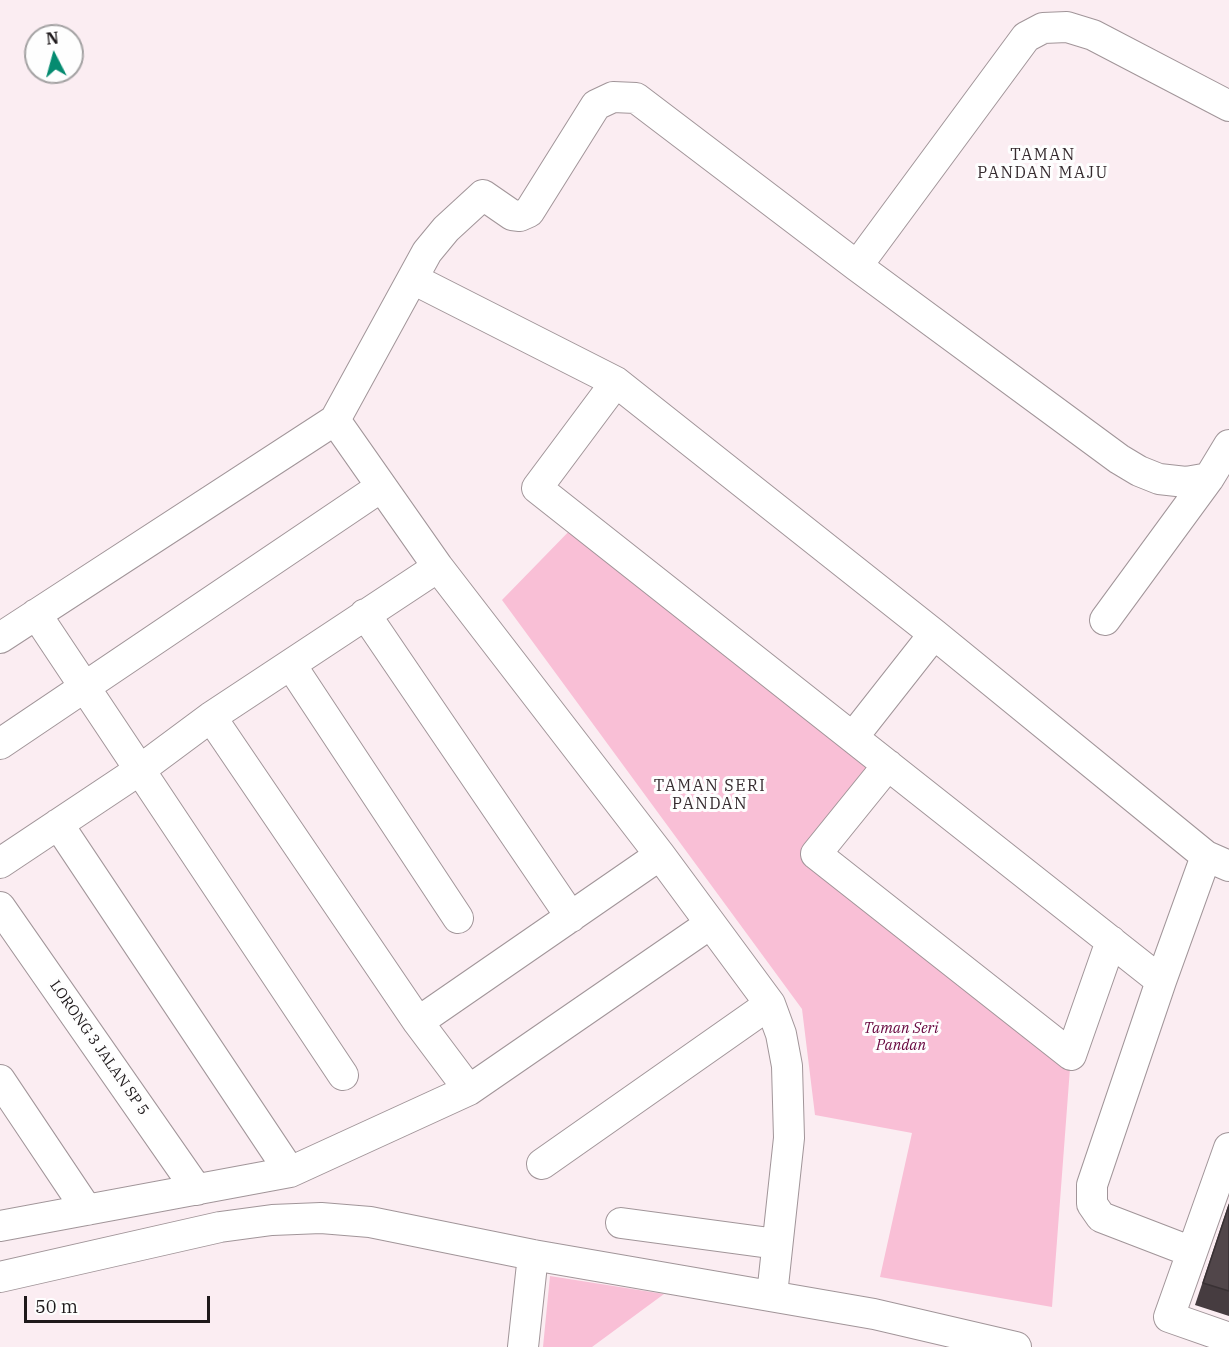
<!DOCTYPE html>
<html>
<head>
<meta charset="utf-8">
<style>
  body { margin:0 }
  #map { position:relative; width:1229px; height:1347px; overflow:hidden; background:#fbedf2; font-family:"IBM Plex Serif",serif }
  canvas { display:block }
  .north { position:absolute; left:24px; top:24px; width:60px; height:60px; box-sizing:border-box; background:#fefefe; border:2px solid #a4a2a3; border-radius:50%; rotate:354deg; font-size:16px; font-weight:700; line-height:24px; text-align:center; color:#1e191b }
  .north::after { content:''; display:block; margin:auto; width:21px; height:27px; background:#058b70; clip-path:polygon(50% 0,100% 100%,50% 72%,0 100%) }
  .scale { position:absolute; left:24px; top:1296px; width:186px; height:27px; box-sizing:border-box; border:3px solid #1e191b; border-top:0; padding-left:8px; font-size:18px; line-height:21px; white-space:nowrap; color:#1e191b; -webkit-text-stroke:4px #fefefe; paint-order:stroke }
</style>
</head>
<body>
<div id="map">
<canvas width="1229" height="1347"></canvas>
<div class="north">N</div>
<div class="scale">50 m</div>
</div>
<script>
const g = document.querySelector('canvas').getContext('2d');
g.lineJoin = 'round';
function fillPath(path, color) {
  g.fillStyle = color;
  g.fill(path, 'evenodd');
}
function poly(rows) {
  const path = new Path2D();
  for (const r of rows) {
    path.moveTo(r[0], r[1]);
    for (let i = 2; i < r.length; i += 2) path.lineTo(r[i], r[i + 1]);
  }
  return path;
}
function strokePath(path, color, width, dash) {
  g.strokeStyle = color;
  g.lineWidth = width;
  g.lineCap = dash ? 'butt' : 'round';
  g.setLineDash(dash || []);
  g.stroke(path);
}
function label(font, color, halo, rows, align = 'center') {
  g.font = font + ' "IBM Plex Serif",serif';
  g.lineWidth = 6;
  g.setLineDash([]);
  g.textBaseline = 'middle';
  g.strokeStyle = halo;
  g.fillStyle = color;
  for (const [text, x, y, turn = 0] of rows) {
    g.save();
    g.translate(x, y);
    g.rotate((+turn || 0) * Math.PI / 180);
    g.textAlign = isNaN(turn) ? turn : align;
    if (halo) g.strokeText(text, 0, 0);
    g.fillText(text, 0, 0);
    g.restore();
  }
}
const green = poly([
  [579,521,881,774,817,854,1071,1055,1052,1307,880,1277,912,1133,815,1115,802,1009,502,600],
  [550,1276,664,1294,592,1347,543,1347]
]);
const minor = poly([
  [857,266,1026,37,1043,28,1067,27,1093,35,1229,106],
  [413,279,616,382,934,634,1206,856,1229,866],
  [616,382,537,488,1161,981],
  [335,420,427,252,446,229,483,195,512,215,520,216,529,212,596,105,613,97,636,98,857,266,1119,459,1139,471,1159,479,1186,482,1209,478],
  [36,614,343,1075],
  [365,614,571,917],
  [1105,620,1209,478,1229,445],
  [0,638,335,420,438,567,660,855,770,1004,781,1034,787,1066,789,1138,772,1295],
  [291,665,458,918],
  [211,717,418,1022],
  [853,737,934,634],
  [0,744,381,487],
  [888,765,816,854,1071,1055,1111,941],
  [58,824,290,1172],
  [0,863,141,769,211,717,438,567],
  [0,907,197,1190],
  [0,1080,87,1210],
  [469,1090,418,1022,660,855],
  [1229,1148,1169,1317,1229,1338],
  [542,1164,770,1004],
  [621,1223,777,1244],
  [0,1226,290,1172,469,1090,710,924],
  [1192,1252,1101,1217,1092,1204,1092,1185,1161,981,1206,856],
  [0,1277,220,1227,272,1220,321,1218,370,1222,533,1255,874,1314,1016,1347],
  [523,1347,533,1255]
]);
const wall = poly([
  [1229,1203,1229,1316,1195,1305]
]);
const building = poly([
  [1229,1205,1229,1291,1203,1283,1229,1205]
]);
const parkNames = [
  ["Taman Seri",901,1029],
  ["Pandan",901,1046]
];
const streetNames = [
  ["LORONG 3 JALAN SP 5",99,1048,55]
];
const neighbourhoodNames = [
  ["TAMAN",1043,155],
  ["PANDAN MAJU",1043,173],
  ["TAMAN SERI",710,786],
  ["PANDAN",710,804]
];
fillPath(green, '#f9bfd6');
strokePath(minor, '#a19599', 32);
strokePath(minor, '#fff', 30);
fillPath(wall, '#463c40');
fillPath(building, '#51464a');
strokePath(building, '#393134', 1.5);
label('italic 15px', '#67063e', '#fefefe', parkNames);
label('15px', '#1e191b', '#fefefe', streetNames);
g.letterSpacing = '1.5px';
label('16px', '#352a2e', '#fefefe', neighbourhoodNames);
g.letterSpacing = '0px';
</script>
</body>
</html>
